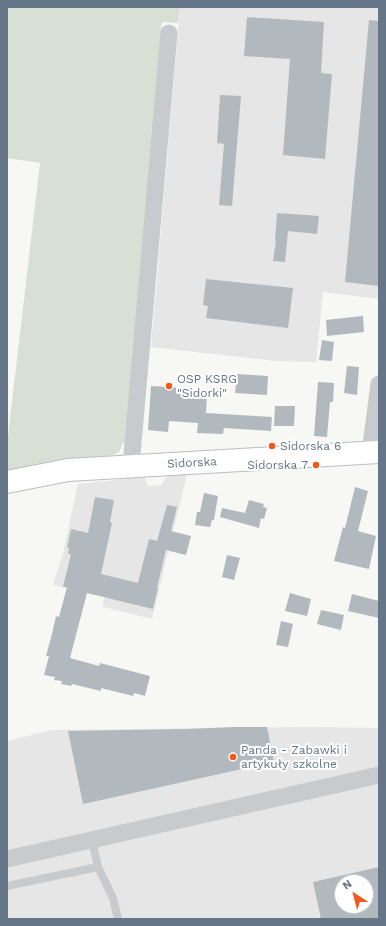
<!DOCTYPE html>
<html>
<head>
<meta charset="utf-8">
<style>
  body { margin:0 }
  #map { position:relative; width:386px; height:926px; overflow:hidden; background:#f7f7f4; font-family:"Work Sans",sans-serif }
  canvas { display:block }
  .frame { position:absolute; inset:0; border:8px solid #647687; pointer-events:none }
  .north { position:absolute; left:334px; top:874px; width:40px; height:40px; box-sizing:border-box; background:#fff; border:1px solid #c1c8cf; border-radius:50%; rotate:324deg; font-size:11px; font-weight:700; line-height:16px; text-align:center; color:#647687 }
  .north::after { content:''; display:block; margin:auto; width:14px; height:18px; background:#f1591b; clip-path:polygon(50% 0,100% 100%,50% 72%,0 100%) }
</style>
</head>
<body>
<div id="map">
<canvas width="386" height="926"></canvas>
<div class="frame"></div>
<div class="north">N</div>
</div>
<script>
const g = document.querySelector('canvas').getContext('2d');
g.lineJoin = 'round';
function fillPath(path, color) {
  g.fillStyle = color;
  g.fill(path, 'evenodd');
}
function poly(rows) {
  const path = new Path2D();
  for (const r of rows) {
    path.moveTo(r[0], r[1]);
    for (let i = 2; i < r.length; i += 2) path.lineTo(r[i], r[i + 1]);
  }
  return path;
}
function strokePath(path, color, width, dash) {
  g.strokeStyle = color;
  g.lineWidth = width;
  g.lineCap = dash ? 'butt' : 'round';
  g.setLineDash(dash || []);
  g.stroke(path);
}
function label(font, color, halo, rows, align = 'center') {
  g.font = font + ' "Work Sans",sans-serif';
  g.lineWidth = 4;
  g.setLineDash([]);
  g.textBaseline = 'middle';
  g.strokeStyle = halo;
  g.fillStyle = color;
  for (const [text, x, y, turn = 0] of rows) {
    g.save();
    g.translate(x, y);
    g.rotate((+turn || 0) * Math.PI / 180);
    g.textAlign = isNaN(turn) ? turn : align;
    if (halo) g.strokeText(text, 0, 0);
    g.fillText(text, 0, 0);
    g.restore();
  }
}
const built = poly([
  [180,7,379,7,379,299,323,292,316,362,277,361,151,347],
  [187,474,152,619,103,607,104,597,53,585,63,553,78,484,144,477,148,486,161,485,169,475],
  [312,727,379,728,379,919,7,919,7,741,51,730],
  [342,882,366,882,366,906,342,906]
]);
const green = poly([
  [7,7,180,7,178,23,162,22,138,327,126,443,123,443,119,452,109,457,7,470,7,444,40,163,7,158]
]);
const building = poly([
  [247,17,324,22,321,73,332,74,325,159,283,155,290,59,244,56],
  [369,20,379,21,378,286,345,282],
  [220,95,241,96,232,206,219,205,224,144,217,143],
  [277,213,319,216,317,234,288,231,285,262,273,261,276,241,275,241],
  [206,279,293,288,288,328,206,318,208,306,203,305],
  [363,316,364,332,327,336,326,320],
  [322,340,334,342,332,361,319,360],
  [347,366,359,367,357,395,344,393],
  [237,374,268,376,267,395,235,393],
  [318,382,334,383,333,402,330,402,327,437,314,436],
  [151,386,184,388,184,393,207,394,206,413,272,417,271,431,224,428,223,434,197,433,198,423,169,421,168,432,148,430],
  [275,406,295,406,294,426,274,426],
  [355,487,368,491,358,531,376,536,369,569,334,561,343,527,345,528],
  [204,493,218,496,214,520,212,520,210,527,195,525,197,512,200,512],
  [95,497,114,500,110,522,112,523,101,574,138,583,149,539,157,541,167,505,177,507,171,531,191,536,186,555,166,550,157,588,158,588,153,609,87,593,70,658,99,666,100,663,150,676,145,696,134,693,133,696,101,688,101,691,72,684,71,686,61,684,62,681,54,680,55,677,44,675,49,656,46,656,52,634,56,616,59,617,67,587,63,587,71,554,68,554,69,548,67,547,71,529,88,533],
  [249,500,264,504,263,507,267,508,264,519,261,518,259,528,220,517,222,508,245,513],
  [227,555,240,558,234,580,222,577],
  [290,593,311,599,307,616,285,611],
  [352,594,379,601,379,618,348,611],
  [321,610,344,615,341,630,317,624],
  [281,621,293,624,288,647,276,645],
  [233,727,267,727,274,762,83,804,68,731,186,729],
  [379,867,379,919,321,919,313,882],
  [342,882,366,882,366,906,342,906]
]);
const lane = poly([
  [92,840,98,867,113,898,118,919],
  [7,886,98,867]
]);
const street = poly([
  [370,452,379,384],
  [131,466,169,33],
  [7,859,379,775]
]);
const secondary = poly([
  [7,482,68,470,379,452]
]);
const markers = [
  [169,386,4,"#f1591b"],
  [272,446,4,"#f1591b"],
  [316,465,4,"#f1591b"],
  [233,757,4,"#f1591b"]
];
const poiNames = [
  ["OSP KSRG",177,379],
  ["\"Sidorki\"",177,393],
  ["Sidorska 6",280,446],
  ["Sidorska 7",308,465,"right"],
  ["Panda - Zabawki i",241,750],
  ["artykuły szkolne",241,764]
];
const streetNames = [
  ["Sidorska",192,463,-3]
];
fillPath(built, '#e5e6e5');
fillPath(green, '#d8e0d5');
fillPath(building, '#b2b9be');
strokePath(secondary, '#b9bec3', 24);
strokePath(lane, '#c7cbce', 8);
strokePath(street, '#c7cbce', 17);
strokePath(secondary, '#fff', 22);
for (const [x, y, r, color] of markers) {
  const dot = new Path2D();
  dot.arc(x, y, r, 0, 2 * Math.PI);
  g.fillStyle = color;
  g.fill(dot);
  strokePath(dot, '#fff', 1.5);
}
label('12px', '#647687', '#fff', poiNames, 'left');
label('12px', '#647687', '#fff', streetNames);
</script>
</body>
</html>
